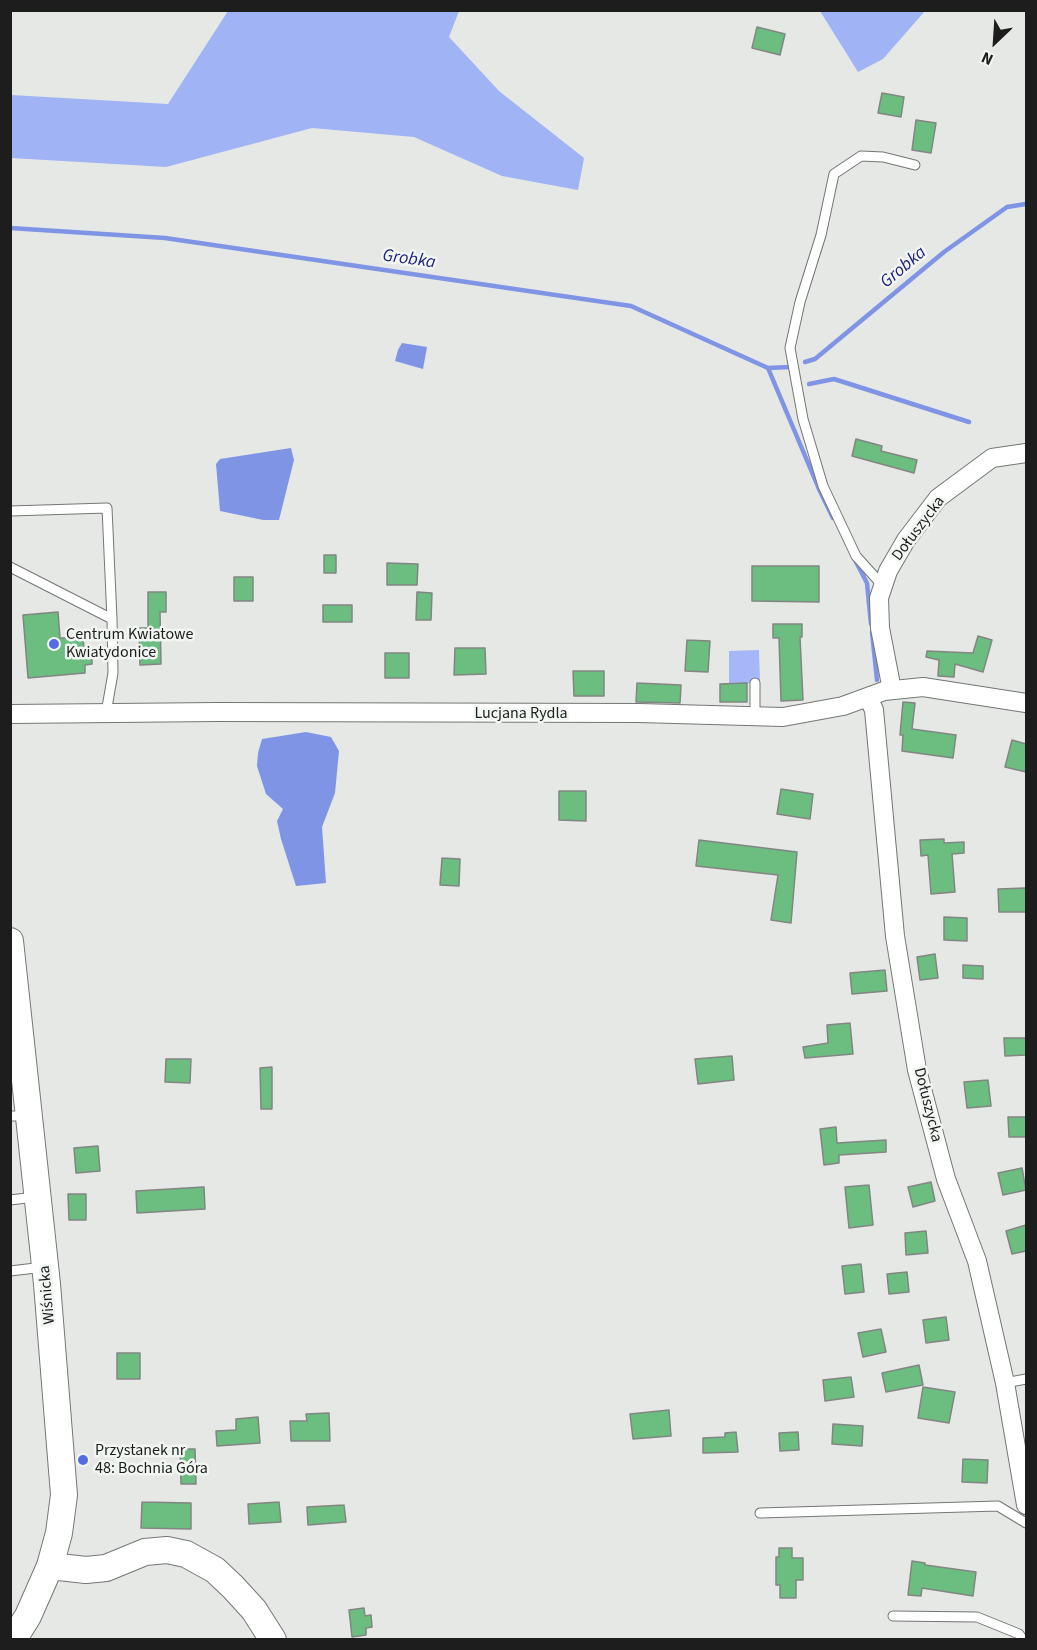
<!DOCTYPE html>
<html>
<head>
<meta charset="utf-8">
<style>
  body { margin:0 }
  #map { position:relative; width:1037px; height:1650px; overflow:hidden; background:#e5e8e5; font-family:"Source Sans 3",sans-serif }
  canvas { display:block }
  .frame { position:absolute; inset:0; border:12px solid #1c1d1c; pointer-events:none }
  .north { position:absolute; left:965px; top:12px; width:60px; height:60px; -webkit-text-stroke:4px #f2f6f3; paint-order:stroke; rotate:205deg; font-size:16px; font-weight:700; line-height:24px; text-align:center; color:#1c1d1c }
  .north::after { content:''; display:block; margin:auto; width:21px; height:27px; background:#1c1d1c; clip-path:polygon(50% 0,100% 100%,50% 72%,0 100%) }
</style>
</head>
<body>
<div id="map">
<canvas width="1037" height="1650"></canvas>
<div class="frame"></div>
<div class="north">N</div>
</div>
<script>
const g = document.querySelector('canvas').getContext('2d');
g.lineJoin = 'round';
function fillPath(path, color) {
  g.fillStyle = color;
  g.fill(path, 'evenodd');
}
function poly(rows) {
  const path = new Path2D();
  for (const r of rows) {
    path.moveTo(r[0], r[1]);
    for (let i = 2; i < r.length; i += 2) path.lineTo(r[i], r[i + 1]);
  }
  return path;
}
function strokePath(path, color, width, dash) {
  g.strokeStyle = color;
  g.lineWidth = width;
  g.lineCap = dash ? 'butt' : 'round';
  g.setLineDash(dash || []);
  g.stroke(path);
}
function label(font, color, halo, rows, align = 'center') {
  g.font = font + ' "Source Sans 3",sans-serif';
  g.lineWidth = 5;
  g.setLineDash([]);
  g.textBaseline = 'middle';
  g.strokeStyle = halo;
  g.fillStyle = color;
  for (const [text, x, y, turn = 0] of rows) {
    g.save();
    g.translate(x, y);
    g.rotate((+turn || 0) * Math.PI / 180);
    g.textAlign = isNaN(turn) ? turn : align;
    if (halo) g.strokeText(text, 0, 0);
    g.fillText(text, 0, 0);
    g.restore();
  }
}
const green = poly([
  [759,650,760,683,729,684,729,651]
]);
const forest = poly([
  [228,11,459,11,449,37,499,91,584,158,578,190,502,176,414,137,312,128,166,167,11,158,11,95,168,104],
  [820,11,925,11,883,59,858,72]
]);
const water = poly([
  [402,343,427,347,423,369,395,361,398,350],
  [291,448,294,460,279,520,263,520,220,511,216,464,220,459],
  [306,732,331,737,339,751,335,793,322,827,326,883,296,886,281,839,277,821,283,809,266,794,257,766,258,753,262,739]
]);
const stream = poly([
  [10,228,165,238,631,306,768,368,790,367],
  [805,362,815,359,944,252,1007,207,1026,204],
  [768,368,819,489,833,518],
  [809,384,834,379,969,422],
  [855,560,867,583,871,624],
  [872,632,877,680]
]);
const building = poly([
  [757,27,785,34,780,55,752,48,757,27],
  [882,93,904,97,901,117,878,113,882,93],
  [916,120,936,123,931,153,912,150,916,120],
  [856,439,882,446,881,451,917,460,914,473,852,456,856,439],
  [324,555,336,555,336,573,324,573,324,555],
  [387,563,418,564,417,585,387,585,387,563],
  [752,566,819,566,819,602,752,601,752,566],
  [234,577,253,577,253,601,234,601,234,577],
  [148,592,166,592,166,612,160,612,161,664,140,665,139,628,148,628,148,592],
  [417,592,432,593,431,620,416,620,417,592],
  [323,605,352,605,352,622,323,622,323,605],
  [58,612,60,638,83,638,84,649,92,650,92,664,85,665,85,673,28,678,23,615,58,612],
  [773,624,802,624,802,637,800,637,803,700,781,701,779,638,773,638,773,624],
  [978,636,992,640,983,672,955,664,954,677,938,676,939,660,926,657,927,651,973,653,978,636],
  [687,640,710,641,708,672,685,671,687,640],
  [455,648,485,648,486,674,454,675,455,648],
  [385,653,409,653,409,678,385,678,385,653],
  [573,671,604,671,604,696,574,696,573,671],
  [637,683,681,685,680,703,636,702,637,683],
  [747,683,747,702,720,702,720,684,747,683],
  [903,702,915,703,912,729,956,735,953,758,902,751,903,735,900,735,903,702],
  [1012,740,1026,744,1026,772,1005,767,1012,740],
  [781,789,813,794,810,819,777,814,781,789],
  [559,791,586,791,586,821,559,820,559,791],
  [944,839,944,843,964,842,964,853,952,854,955,892,931,894,928,855,921,856,920,840,944,839],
  [699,840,797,852,791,923,771,920,778,875,696,866,699,840],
  [442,858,460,859,459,886,440,885,442,858],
  [1026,888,1026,912,999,912,998,889,1026,888],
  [944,917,967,918,967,941,944,940,944,917],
  [935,954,938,978,920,980,917,957,935,954],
  [963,965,983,966,983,979,963,978,963,965],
  [885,970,887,991,852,994,850,973,885,970],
  [850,1023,853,1054,805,1058,803,1047,828,1043,827,1025,850,1023],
  [1004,1038,1026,1038,1026,1055,1005,1056,1004,1038],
  [732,1056,734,1080,698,1084,695,1059,732,1056],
  [166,1059,191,1059,190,1083,165,1082,166,1059],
  [272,1067,272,1109,261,1109,260,1068,272,1067],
  [988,1080,991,1106,967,1108,964,1082,988,1080],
  [1008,1117,1026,1117,1026,1137,1009,1137,1008,1117],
  [836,1127,837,1143,886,1140,886,1152,839,1155,839,1163,824,1165,820,1129,836,1127],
  [98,1146,100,1171,76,1173,74,1148,98,1146],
  [1022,1168,1026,1190,1003,1195,998,1173,1022,1168],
  [931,1182,935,1201,913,1207,908,1187,931,1182],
  [869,1185,873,1225,849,1228,845,1187,869,1185],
  [204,1187,205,1209,137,1213,136,1191,204,1187],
  [68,1194,86,1194,86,1220,69,1220,68,1194],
  [1026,1225,1026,1251,1012,1254,1006,1231,1026,1225],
  [926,1231,928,1253,906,1255,905,1233,926,1231],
  [861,1264,864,1292,845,1294,842,1266,861,1264],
  [907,1272,909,1292,889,1294,887,1274,907,1272],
  [946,1317,949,1340,926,1343,923,1320,946,1317],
  [881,1329,886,1352,863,1357,858,1333,881,1329],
  [117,1353,140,1353,140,1379,117,1379,117,1353],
  [919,1365,923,1385,886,1392,882,1373,919,1365],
  [851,1377,854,1397,825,1401,823,1380,851,1377],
  [923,1387,955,1392,949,1423,918,1418,923,1387],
  [669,1410,671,1436,633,1439,630,1414,669,1410],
  [329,1413,330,1441,291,1441,290,1421,307,1421,306,1414,329,1413],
  [258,1417,260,1443,217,1446,216,1431,236,1430,236,1419,258,1417],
  [833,1424,863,1426,862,1446,832,1444,833,1424],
  [736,1432,738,1452,703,1453,703,1438,725,1437,725,1433,736,1432],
  [798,1432,799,1450,780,1451,779,1433,798,1432],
  [180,1449,195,1449,196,1484,181,1484,180,1449],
  [963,1459,988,1460,987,1483,962,1482,963,1459],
  [142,1502,191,1503,191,1529,141,1528,142,1502],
  [279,1502,281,1522,249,1524,248,1504,279,1502],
  [344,1505,346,1522,308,1525,307,1507,344,1505],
  [779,1548,792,1548,792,1558,803,1558,803,1580,796,1580,796,1598,780,1598,780,1585,776,1585,776,1557,779,1557,779,1548],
  [912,1561,925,1563,925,1565,976,1572,973,1596,922,1588,921,1596,908,1595,912,1561],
  [364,1608,365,1616,371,1615,372,1627,366,1628,366,1635,352,1637,349,1610,364,1608]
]);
const lane = poly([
  [10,511,107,508,112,619],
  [10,567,112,619,113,673,106,713],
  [883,586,856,556,823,486,803,419,790,348,800,302,821,235,834,174,861,156,883,157,915,165],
  [755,683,755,716],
  [10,1116,27,1116],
  [10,1200,35,1197],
  [10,1271,44,1267],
  [1005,1383,1026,1379],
  [760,1513,998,1506,1026,1523],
  [893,1616,977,1617,1019,1634,1023,1640]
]);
const street = poly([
  [892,690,880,628,879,598,888,571,906,540,938,498,992,458,1026,453],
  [868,697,874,710,895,936,917,1070,946,1179,977,1261,1005,1383,1026,1505],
  [10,714,217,712,639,713,783,717,843,706,884,691,923,687,1026,703]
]);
const secondary = poly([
  [10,941,47,1284,64,1495,59,1533,50,1566,28,1616,13,1640],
  [50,1566,86,1570,106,1568,145,1552,167,1550,186,1554,215,1570,233,1587,254,1610,273,1640]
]);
const markers = [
  [54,644,6,"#556be1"],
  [83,1460,6,"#556be1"]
];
const streetNames = [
  ["Dołuszycka",919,529,-53],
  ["Lucjana Rydla",521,714],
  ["Dołuszycka",927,1105,76],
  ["Wiśnicka",48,1295,-95]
];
const poiNames = [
  ["Centrum Kwiatowe",66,635],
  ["Kwiatydonice",66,653],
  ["Przystanek nr",95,1451],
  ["48: Bochnia Góra",95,1469]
];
const waterNames = [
  ["Grobka",409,260,8],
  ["Grobka",904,268,-40]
];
fillPath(green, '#a5b7f8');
fillPath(forest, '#a0b3f5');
fillPath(water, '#7f94e5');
strokePath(stream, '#7f94e5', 4.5);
fillPath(building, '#6bbe80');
strokePath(building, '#828582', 1.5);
strokePath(lane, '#747775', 11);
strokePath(street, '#747775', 20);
strokePath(secondary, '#747775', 28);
strokePath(lane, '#fff', 9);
strokePath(street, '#fff', 18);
strokePath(secondary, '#fff', 26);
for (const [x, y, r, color] of markers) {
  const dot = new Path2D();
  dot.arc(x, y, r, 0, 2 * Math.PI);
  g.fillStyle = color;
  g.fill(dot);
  strokePath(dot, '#f2f6f3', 2);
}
label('16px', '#1c1d1c', '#f2f6f3', streetNames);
label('16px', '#1c1d1c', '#f2f6f3', poiNames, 'left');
label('italic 18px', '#1e2480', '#f2f6f3', waterNames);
</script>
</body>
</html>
